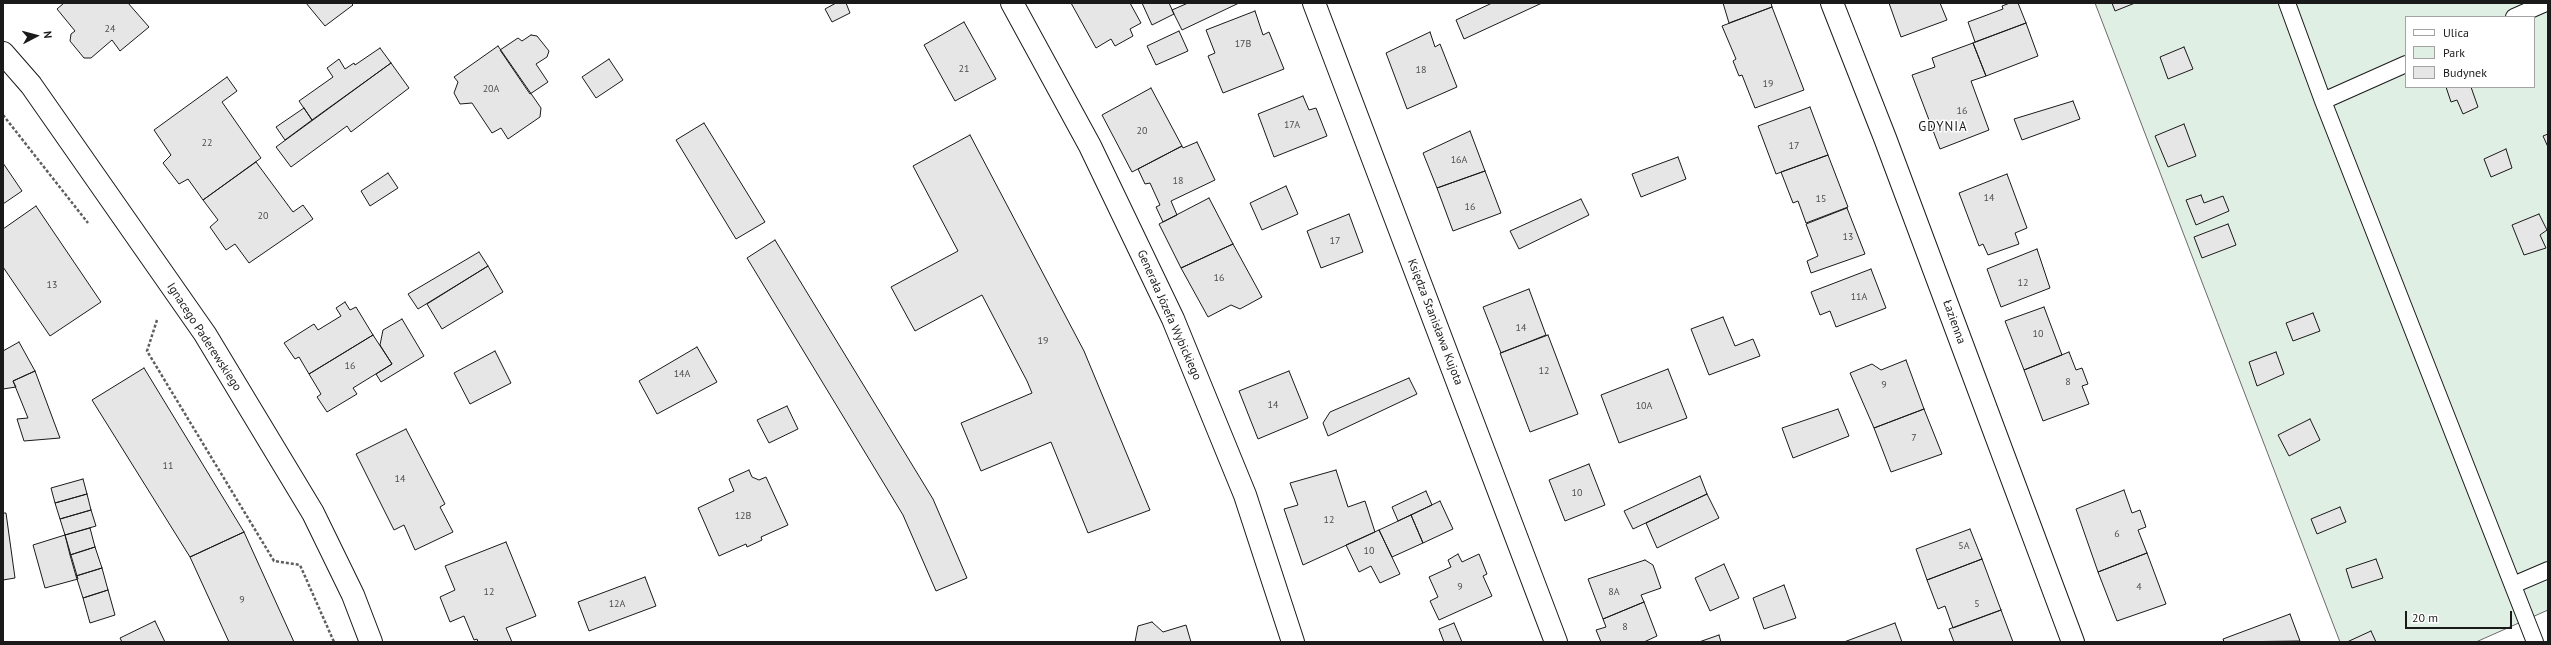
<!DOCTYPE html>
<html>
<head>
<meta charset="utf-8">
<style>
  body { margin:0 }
  #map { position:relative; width:2551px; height:645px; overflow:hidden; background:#fff; font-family:"PT Sans",sans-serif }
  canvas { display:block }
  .frame { position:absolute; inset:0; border:4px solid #1a1a1a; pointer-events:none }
  .legend { position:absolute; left:2405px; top:16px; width:130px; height:72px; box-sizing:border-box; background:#fff; border:1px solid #a3a3a3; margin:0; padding:5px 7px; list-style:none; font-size:12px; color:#1a1a1a }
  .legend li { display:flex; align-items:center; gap:8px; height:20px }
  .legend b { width:20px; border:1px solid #a3a3a3 }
  .north { position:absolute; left:16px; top:16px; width:40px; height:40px; -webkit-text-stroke:3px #fff; paint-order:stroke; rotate:84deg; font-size:11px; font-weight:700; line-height:16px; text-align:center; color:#1a1a1a }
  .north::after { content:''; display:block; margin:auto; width:14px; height:18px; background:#1a1a1a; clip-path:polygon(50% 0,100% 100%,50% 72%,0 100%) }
  .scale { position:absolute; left:2405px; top:611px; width:107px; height:18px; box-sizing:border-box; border:2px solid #1a1a1a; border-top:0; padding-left:5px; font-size:12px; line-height:14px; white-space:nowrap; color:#1a1a1a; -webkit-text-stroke:3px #fff; paint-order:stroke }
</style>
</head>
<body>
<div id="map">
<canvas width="2551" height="645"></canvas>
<div class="frame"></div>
<ul class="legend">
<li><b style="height:5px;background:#fff"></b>Ulica</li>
<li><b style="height:11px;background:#e0efe3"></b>Park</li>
<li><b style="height:11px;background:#e6e6e6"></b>Budynek</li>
</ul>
<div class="north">N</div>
<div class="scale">20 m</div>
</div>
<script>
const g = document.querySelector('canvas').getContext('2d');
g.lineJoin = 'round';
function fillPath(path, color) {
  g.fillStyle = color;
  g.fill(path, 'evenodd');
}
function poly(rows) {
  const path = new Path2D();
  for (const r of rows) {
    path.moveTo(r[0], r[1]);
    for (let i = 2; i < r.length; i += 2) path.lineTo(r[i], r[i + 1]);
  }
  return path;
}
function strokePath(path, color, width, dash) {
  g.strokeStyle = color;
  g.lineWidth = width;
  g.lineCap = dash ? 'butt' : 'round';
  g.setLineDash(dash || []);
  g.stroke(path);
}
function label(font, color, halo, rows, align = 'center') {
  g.font = font + ' "PT Sans",sans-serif';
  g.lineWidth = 3;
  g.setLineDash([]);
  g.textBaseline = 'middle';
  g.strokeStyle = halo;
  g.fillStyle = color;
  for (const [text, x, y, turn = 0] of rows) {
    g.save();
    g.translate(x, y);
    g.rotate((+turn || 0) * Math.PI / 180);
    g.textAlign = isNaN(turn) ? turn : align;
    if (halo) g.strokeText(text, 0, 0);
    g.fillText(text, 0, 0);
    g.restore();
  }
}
const green = poly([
  [2095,3,2548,3,2548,610,2476,642,2340,642,2095,3],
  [2406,17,2534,17,2534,87,2406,87,2406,17]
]);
const building = poly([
  [64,3,128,3,149,27,120,51,112,40,91,58,84,58,70,41,71,34,75,31,57,9,64,3],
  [306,3,351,3,353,5,325,26,306,3],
  [836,3,846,3,850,13,832,22,825,9,836,3],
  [1071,3,1130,3,1141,23,1130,29,1133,36,1115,46,1111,39,1096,48,1071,3],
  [1142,3,1169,3,1174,14,1152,25,1142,3],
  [1188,3,1239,3,1182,30,1172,10,1188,3],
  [1492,3,1542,3,1464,39,1456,20,1492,3],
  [1723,3,1771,3,1772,7,1729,23,1723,3],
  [1889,3,1940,3,1947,20,1901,37,1889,3],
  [2010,3,2018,3,2026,23,1975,42,1968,22,2003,9,2002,6,2010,3],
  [2112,3,2135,3,2115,11,2112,3],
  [1772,7,1804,90,1755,108,1742,75,1739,76,1733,61,1736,59,1722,26,1772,7],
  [1255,11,1263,35,1269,32,1284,69,1223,93,1208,56,1215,53,1206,30,1255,11],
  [964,22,996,79,955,101,924,45,964,22],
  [2026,23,2038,56,1986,76,1973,43,2026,23],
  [1179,31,1188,51,1156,65,1147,46,1179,31],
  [1430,32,1435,47,1440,44,1457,87,1407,109,1386,53,1430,32],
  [531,35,537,36,549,51,547,57,536,64,548,82,530,94,500,50,518,38,522,41,531,35],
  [1973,43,1986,76,1971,81,1989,130,1940,149,1912,75,1935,67,1932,58,1973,43],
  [498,46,541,108,540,117,508,139,501,128,492,133,472,103,460,104,454,93,458,82,454,77,498,46],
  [2184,47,2193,69,2168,79,2160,57,2184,47],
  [380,48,391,63,312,120,299,101,333,77,327,68,339,59,345,69,354,63,355,65,380,48],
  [609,59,623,80,596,98,582,77,609,59],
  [391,63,409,88,351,132,347,126,291,167,276,147,391,63],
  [227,77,237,91,222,102,261,158,203,200,188,179,179,184,163,163,171,155,154,130,227,77],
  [2446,87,2471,87,2478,107,2463,114,2457,100,2451,102,2446,87],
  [1151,88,1182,146,1132,172,1102,115,1151,88],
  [1303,96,1309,110,1316,108,1327,136,1274,157,1258,114,1303,96],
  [2073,101,2080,119,2022,140,2014,119,2073,101],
  [1810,107,1828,155,1776,174,1758,126,1810,107],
  [304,108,312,120,285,140,276,127,304,108],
  [704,123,765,222,736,239,676,140,704,123],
  [2184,124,2196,156,2168,167,2155,136,2184,124],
  [1470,131,1485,171,1437,188,1423,153,1470,131],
  [2548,134,2548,147,2543,136,2548,134],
  [970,135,1084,351,1150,510,1088,533,1051,442,981,471,961,423,1032,393,1027,381,982,295,915,331,891,287,958,251,913,166,970,135],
  [1197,142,1215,180,1171,201,1177,215,1163,222,1156,207,1160,205,1150,183,1145,184,1138,169,1182,146,1183,148,1197,142],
  [2506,149,2512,168,2491,177,2484,159,2506,149],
  [1828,155,1848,207,1806,223,1798,201,1793,203,1781,172,1828,155],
  [1678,157,1686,179,1641,197,1632,174,1678,157],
  [256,162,293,212,303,205,313,219,249,263,235,244,226,250,210,227,218,220,203,200,256,162],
  [3,163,22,191,3,204,3,163],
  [1485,171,1501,213,1453,231,1437,188,1485,171],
  [388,173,398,188,370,206,361,191,388,173],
  [2007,174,2027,228,2015,233,2019,244,1988,255,1983,244,1979,246,1959,193,2007,174],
  [1286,186,1298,214,1262,230,1250,203,1286,186],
  [2201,195,2204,203,2223,196,2229,211,2196,225,2186,200,2201,195],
  [1209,198,1233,244,1181,268,1159,224,1209,198],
  [1581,199,1589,215,1519,249,1510,231,1581,199],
  [36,206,101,302,50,336,3,267,3,229,36,206],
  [1847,208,1865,254,1811,273,1807,261,1818,256,1806,224,1847,208],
  [1349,214,1363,252,1321,268,1307,231,1349,214],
  [2539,214,2547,230,2540,235,2546,248,2524,255,2512,225,2539,214],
  [2228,224,2236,245,2202,258,2194,237,2228,224],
  [775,240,933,499,967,578,936,591,903,515,747,258,775,240],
  [1233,244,1262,297,1240,309,1231,305,1208,317,1181,268,1233,244],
  [2037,249,2050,288,2001,307,1987,269,2037,249],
  [479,252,488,266,418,309,408,294,479,252],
  [488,266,503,292,442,329,427,304,488,266],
  [1871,269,1886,308,1836,327,1830,311,1820,315,1811,292,1871,269],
  [1529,289,1546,335,1501,353,1483,307,1529,289],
  [345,302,350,310,356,307,373,335,309,374,299,357,295,359,284,343,314,324,318,330,341,316,336,308,345,302],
  [2044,307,2062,355,2024,370,2005,321,2044,307],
  [2313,313,2320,331,2293,341,2286,323,2313,313],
  [1723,317,1735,346,1753,339,1760,356,1709,375,1691,329,1723,317],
  [402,319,424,356,381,382,376,374,392,364,380,345,383,330,402,319],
  [373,335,392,364,353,388,357,394,327,412,317,397,321,394,309,374,373,335],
  [1548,335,1578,414,1530,432,1500,353,1548,335],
  [19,342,35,371,13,381,16,387,3,389,3,351,19,342],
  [697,347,717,382,657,414,639,381,697,347],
  [495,351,511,383,470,404,454,373,495,351],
  [2069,352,2076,370,2082,368,2088,384,2082,386,2089,404,2043,421,2024,370,2069,352],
  [2276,352,2284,374,2257,386,2249,362,2276,352],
  [1906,360,1924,409,1874,428,1850,373,1872,364,1881,370,1906,360],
  [144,368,244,532,190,557,92,400,144,368],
  [1668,369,1687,418,1619,443,1601,395,1668,369],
  [35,371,60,438,24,441,17,419,28,418,13,381,35,371],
  [1289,371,1308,418,1258,439,1239,391,1289,371],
  [1409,378,1417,394,1328,436,1323,423,1330,412,1409,378],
  [787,406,798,429,769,443,757,420,787,406],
  [1838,409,1849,436,1793,458,1782,428,1838,409],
  [1924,409,1942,454,1891,472,1874,428,1924,409],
  [2310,419,2320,440,2289,456,2278,435,2310,419],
  [406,429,445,504,440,507,453,532,415,550,404,525,394,530,356,454,406,429],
  [1589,464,1605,505,1565,521,1549,480,1589,464],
  [749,470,752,477,759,480,766,477,788,525,761,537,762,540,747,547,746,544,719,556,698,508,734,491,729,479,749,470],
  [1336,470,1348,507,1365,501,1375,532,1303,565,1284,509,1298,505,1290,483,1336,470],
  [1700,476,1707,494,1633,529,1624,511,1700,476],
  [83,479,87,494,55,503,51,488,83,479],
  [2124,490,2132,513,2140,510,2146,527,2138,530,2147,553,2098,572,2076,509,2124,490],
  [1426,491,1432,505,1398,521,1392,507,1426,491],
  [87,494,91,510,60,519,55,503,87,494],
  [1707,494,1719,518,1657,548,1646,523,1707,494],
  [1440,501,1453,529,1423,543,1411,515,1440,501],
  [2340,507,2346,522,2317,534,2311,519,2340,507],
  [91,510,96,526,65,535,60,519,91,510],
  [3,513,6,513,15,578,3,580,3,513],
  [1411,515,1423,543,1392,557,1379,530,1411,515],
  [90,528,95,547,70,555,65,535,90,528],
  [1970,529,1982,559,1927,580,1916,549,1970,529],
  [1379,530,1400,574,1380,583,1371,566,1359,572,1346,545,1379,530],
  [244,532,294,642,229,642,190,557,244,532],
  [65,535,78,579,45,588,33,545,65,535],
  [506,542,536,616,506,628,512,642,478,642,477,639,474,640,464,616,450,622,440,597,455,590,445,566,506,542],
  [95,547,102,568,76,576,70,555,95,547],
  [2147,553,2166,604,2117,621,2098,572,2147,553],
  [1458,554,1462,562,1479,554,1487,574,1483,576,1492,596,1439,620,1430,601,1438,597,1429,577,1451,567,1448,560,1458,554],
  [1982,559,2001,610,1953,628,1945,606,1938,609,1927,580,1982,559],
  [2376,559,2383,578,2352,588,2346,569,2376,559],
  [1645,560,1653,565,1661,588,1641,595,1644,602,1603,619,1588,579,1645,560],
  [1724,564,1739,598,1710,611,1695,578,1724,564],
  [102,568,108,590,83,598,76,576,102,568],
  [645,577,656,606,589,631,578,602,645,577],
  [1784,585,1796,618,1764,629,1753,598,1784,585],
  [108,590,115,615,90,623,83,598,108,590],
  [1644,602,1657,636,1644,642,1601,642,1596,630,1606,627,1603,619,1644,602],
  [2001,610,2013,642,1954,642,1949,629,2001,610],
  [2290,614,2300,641,2224,642,2223,639,2290,614],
  [155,621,165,642,122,642,120,638,155,621],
  [1152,622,1163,632,1186,625,1191,642,1135,642,1138,626,1152,622],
  [1454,623,1462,642,1444,642,1439,629,1454,623],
  [1895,623,1902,642,1844,642,1895,623],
  [2371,631,2376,642,2347,642,2371,631],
  [1719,635,1721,642,1699,642,1719,635]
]);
const path = poly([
  [3,115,88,223],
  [157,320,147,351,274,561,300,565,334,642]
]);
const service = poly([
  [2287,3,2323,101,2535,642],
  [2514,17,2546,3],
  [2323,101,2406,64],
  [2513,585,2548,570]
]);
const minor = poly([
  [1012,3,1090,146,1173,319,1245,495,1293,642],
  [1314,3,1556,642],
  [1832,3,1885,138,2073,642],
  [3,53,31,85,205,334,313,513,353,595,371,642]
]);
const numberNames = [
  ["24",110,29],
  ["17B",1243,44],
  ["21",964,69],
  ["18",1421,70],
  ["19",1768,84],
  ["20A",491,89],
  ["16",1962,111],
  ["17A",1292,125],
  ["20",1142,131],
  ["22",207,143],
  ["17",1794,146],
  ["16A",1459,160],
  ["18",1178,181],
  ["14",1989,198],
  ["15",1821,199],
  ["16",1470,207],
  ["20",263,216],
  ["13",1848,237],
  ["17",1335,241],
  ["16",1219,278],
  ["12",2023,283],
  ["13",52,285],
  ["11A",1859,297],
  ["14",1521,328],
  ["10",2038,334],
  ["19",1043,341],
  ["16",350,366],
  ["12",1544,371],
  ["14A",682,374],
  ["8",2068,382],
  ["9",1884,385],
  ["14",1273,405],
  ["10A",1644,406],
  ["7",1914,438],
  ["11",168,466],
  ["14",400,479],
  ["10",1577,493],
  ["12B",743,516],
  ["12",1329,520],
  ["6",2117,534],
  ["5A",1964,546],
  ["10",1369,551],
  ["9",1460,587],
  ["4",2139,587],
  ["12",489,592],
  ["8A",1614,592],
  ["9",242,600],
  ["12A",617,604],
  ["5",1977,604],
  ["8",1625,627]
];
const streetNames = [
  ["Generała Józefa Wybickiego",1169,315,66],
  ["Księdza Stanisława Kujota",1435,322,69],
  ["Łazienna",1954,322,70],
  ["Ignacego Paderewskiego",204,337,57]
];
const neighbourhoodNames = [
  ["GDYNIA",1943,127]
];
fillPath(green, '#e0efe3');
strokePath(green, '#6a6a6a', 1);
fillPath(building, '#e6e6e6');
strokePath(building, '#1a1a1a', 1);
strokePath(service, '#1a1a1a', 18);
strokePath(minor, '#1a1a1a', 24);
strokePath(path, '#5f5f5f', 2.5, [3, 2]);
strokePath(service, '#fff', 16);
strokePath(minor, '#fff', 22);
label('10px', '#4d4d4d', null, numberNames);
label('12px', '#1a1a1a', '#fff', streetNames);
g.letterSpacing = '1px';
label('13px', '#1a1a1a', '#fff', neighbourhoodNames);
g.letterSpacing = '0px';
</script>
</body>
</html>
